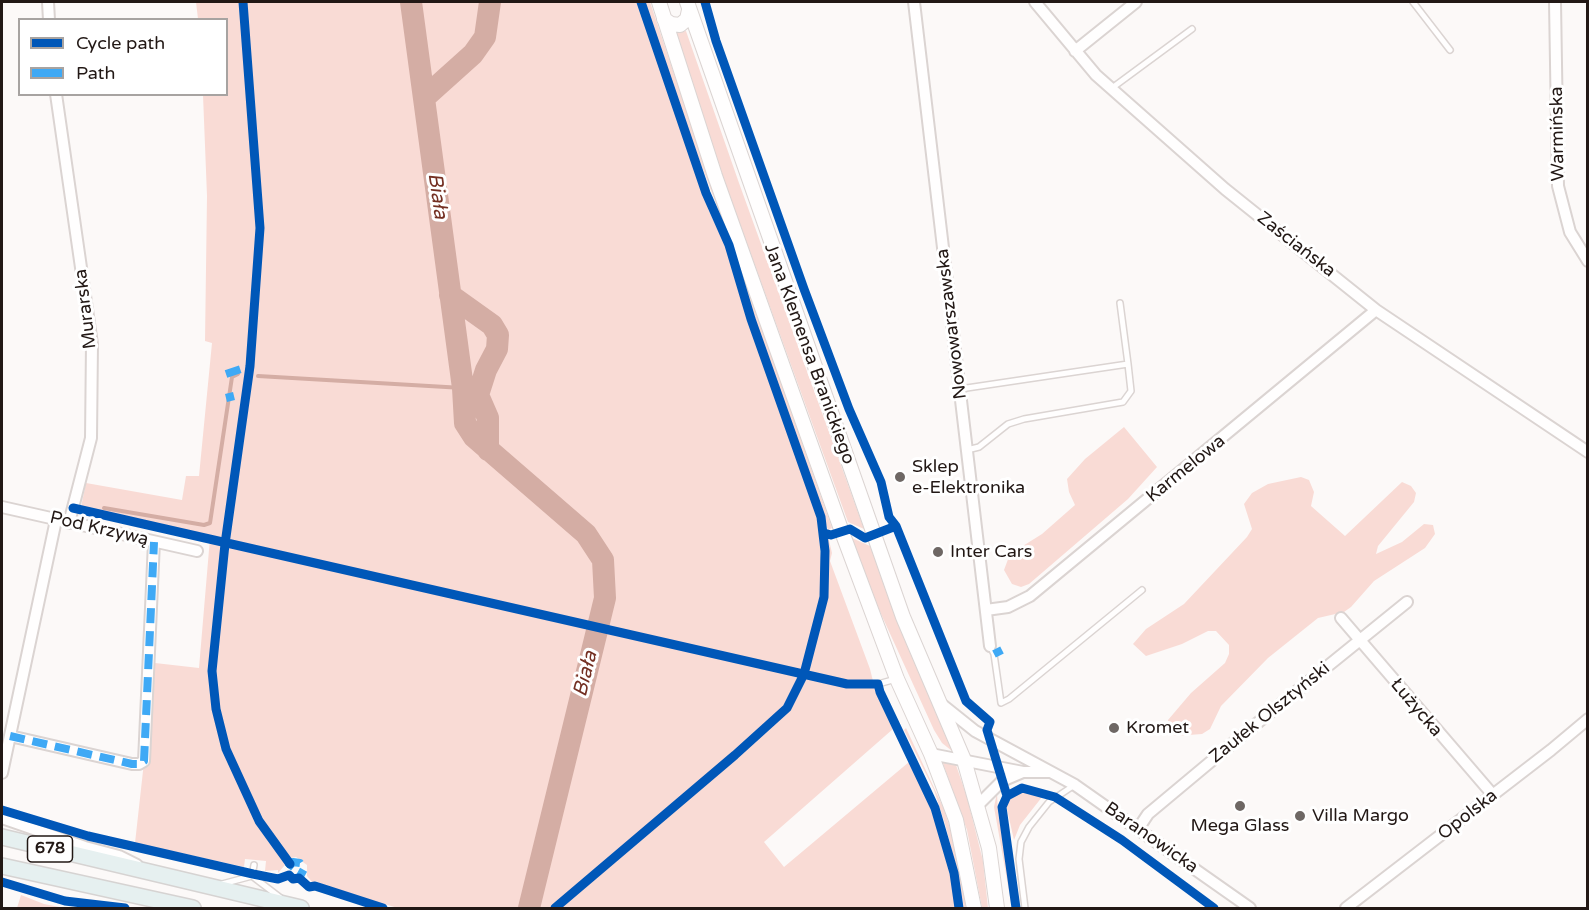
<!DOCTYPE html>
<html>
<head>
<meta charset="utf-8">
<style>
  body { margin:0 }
  #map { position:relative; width:1589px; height:910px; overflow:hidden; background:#fcf9f8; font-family:"Varela Round",sans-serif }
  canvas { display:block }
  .frame { position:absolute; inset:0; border:3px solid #221815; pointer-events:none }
  .legend { position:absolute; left:18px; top:18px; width:210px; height:78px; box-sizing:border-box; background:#fff; border:2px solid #a7a3a1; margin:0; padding:8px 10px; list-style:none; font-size:18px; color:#221815 }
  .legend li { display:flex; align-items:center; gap:12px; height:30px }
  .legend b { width:30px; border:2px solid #a7a3a1 }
</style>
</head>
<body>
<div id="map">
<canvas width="1589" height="910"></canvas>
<div class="frame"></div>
<ul class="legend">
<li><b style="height:8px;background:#0057b8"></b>Cycle path</li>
<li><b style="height:8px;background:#3fa9f5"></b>Path</li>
</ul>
</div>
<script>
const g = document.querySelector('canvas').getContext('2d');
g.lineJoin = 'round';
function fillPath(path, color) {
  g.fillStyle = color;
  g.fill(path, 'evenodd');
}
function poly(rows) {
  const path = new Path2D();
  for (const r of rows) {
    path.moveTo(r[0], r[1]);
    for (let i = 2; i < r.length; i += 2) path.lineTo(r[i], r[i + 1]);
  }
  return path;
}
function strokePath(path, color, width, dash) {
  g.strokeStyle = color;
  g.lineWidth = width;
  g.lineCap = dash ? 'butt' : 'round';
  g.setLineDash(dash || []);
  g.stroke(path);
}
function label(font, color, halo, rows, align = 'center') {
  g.font = font + ' "Varela Round",sans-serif';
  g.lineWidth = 6;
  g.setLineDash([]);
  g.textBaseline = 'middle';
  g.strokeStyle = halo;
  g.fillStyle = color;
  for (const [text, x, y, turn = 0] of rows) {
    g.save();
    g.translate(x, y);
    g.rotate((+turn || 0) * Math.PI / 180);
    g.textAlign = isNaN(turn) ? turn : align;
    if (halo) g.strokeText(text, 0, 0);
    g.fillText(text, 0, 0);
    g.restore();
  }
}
const green = poly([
  [196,2,637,2,709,211,726,247,818,519,822,572,828,573,828,536,832,553,830,561,870,669,876,693,893,729,764,842,784,867,909,762,926,795,938,830,952,879,955,908,398,908,332,889,316,881,313,883,307,876,307,865,296,857,291,858,278,873,278,870,265,871,266,861,245,859,244,867,135,843,155,663,199,668,210,538,81,507,86,483,182,500,186,476,199,476,212,343,205,341,207,196,203,95,226,94,226,20,198,19],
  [645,2,650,2,728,235,686,125],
  [686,31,739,183,864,529,848,522,724,180,676,32],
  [736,255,832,528,828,530,754,316],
  [1124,427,1157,467,1128,499,1029,584,1021,587,1012,584,1004,570,1010,554,1042,534,1075,505,1069,492,1067,479,1085,459],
  [1301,477,1309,480,1314,492,1311,506,1345,536,1402,482,1411,486,1416,493,1414,502,1378,546,1376,554,1402,542,1424,524,1433,525,1435,534,1425,548,1374,581,1351,607,1344,612,1318,618,1268,658,1221,706,1210,729,1202,734,1175,736,1168,730,1168,720,1191,693,1225,663,1229,654,1229,645,1216,631,1208,631,1182,644,1146,656,1133,644,1146,629,1184,604,1247,537,1252,529,1244,504,1252,493,1268,484],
  [852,538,870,546,952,751,942,743,934,730,871,592],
  [906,728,944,809,956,848,966,908,964,908,958,874,945,824,934,790,904,730],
  [941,758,956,765,967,797,983,861,988,908,982,908,967,830],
  [1022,791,1040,793,1042,797,1020,825,1014,840,1006,805,1011,796],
  [997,793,998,814,1004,842,1012,908,994,807],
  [21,895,44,904,65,908,17,908]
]);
const stream = poly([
  [258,376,463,388],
  [104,508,204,525,210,523,232,377,238,374]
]);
const river = poly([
  [411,2,463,388,465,423,474,437,586,534,603,560,605,598,529,908],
  [424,98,473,54,485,37,490,2],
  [450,295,492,325,498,335,497,349,486,370,478,395,488,418,488,450]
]);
const lane = poly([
  [1413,2,1450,50],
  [1112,88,1192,29],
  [960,389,1128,364,1120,303],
  [967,450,979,447,1008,424,1024,419,1123,402,1131,391,1128,364],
  [990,646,994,654,1001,703,1009,699,1142,590],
  [847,684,878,684,896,679],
  [252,876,282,899],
  [252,876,254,865],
  [222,884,252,876],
  [1025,908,1019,859,1021,842,1029,827,1049,802,1073,786]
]);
const street = poly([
  [48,2,49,20],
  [914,2,990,646],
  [1035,2,1096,75,1225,189,1376,310,1588,452],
  [1555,2,1558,186,1570,232,1588,261],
  [1075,51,1136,2],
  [56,94,92,344,91,438,69,523],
  [2,507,197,551],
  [986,610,1008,607,1030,596,1376,310],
  [1341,618,1493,795],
  [940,703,975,731,1075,785,1250,908],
  [10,736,132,764,139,764,144,761,154,542],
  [931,754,1023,772,1050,772],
  [2,773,56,520],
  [978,805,1002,781,1023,772],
  [2,818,85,847,119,856,137,865],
  [1138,829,1148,814,1245,733,1407,602],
  [1346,908,1551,750,1588,719]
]);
const secondary = poly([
  [659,2,715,176,842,532,897,679,931,754,956,820,974,908],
  [687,2,903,617,964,760,989,848,997,908],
  [664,19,671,24,680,25,687,19,689,10]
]);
const primary = poly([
  [2,837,301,908],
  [2,866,193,908]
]);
const quiet = poly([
  [226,374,250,366],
  [226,398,234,396],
  [994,654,1002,650],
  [10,736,132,764,139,764,144,761,154,542],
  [288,868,293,862,300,863,304,869,299,878]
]);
const cycleway = poly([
  [243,2,260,228,250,366,225,544,212,671,216,709,226,749,259,821,290,864],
  [705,2,716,41,804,289,849,409,881,482,889,517,896,526],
  [73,508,847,684,878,684,880,692,935,808,954,873,959,908],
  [824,533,831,535,850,529,865,538,896,526,966,701,990,722,987,730,1007,796,1022,788,1055,797,1122,840,1214,908],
  [1007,796,1002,807,1016,908],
  [2,810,88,836,253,874,278,879,289,875,293,879,299,878,309,887,315,886,383,908],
  [2,882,65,901,125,908],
  [555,908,735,755,787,708,804,674,824,597,825,551,821,517,751,319,729,245,706,193,641,2]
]);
const markers = [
  [900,477,6,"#6e6764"],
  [938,552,6,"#6e6764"],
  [1114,728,6,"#6e6764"],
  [1240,806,6,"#6e6764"],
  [1300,816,6,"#6e6764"]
];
const shields = [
  [50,849,45]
];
const shieldNames = [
  ["678",50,849]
];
const streetNames = [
  ["Warmińska",1558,134,-91],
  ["Zaściańska",1296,245,38],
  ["Murarska",86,309,-97],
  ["Nowowarszawska",952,324,-97],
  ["Jana Klemensa Branickiego",809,354,70],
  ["Karmelowa",1186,469,-39],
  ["Pod Krzywą",99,529,13],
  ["Łużycka",1416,708,50],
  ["Zaułek Olsztyński",1270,713,-39],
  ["Opolska",1468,815,-38],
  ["Baranowicka",1151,838,35]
];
const poiNames = [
  ["Sklep",912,467],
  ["e-Elektronika",912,488],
  ["Inter Cars",950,552],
  ["Kromet",1126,728],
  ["Villa Margo",1312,816],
  ["Mega Glass",1240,826,"center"]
];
const waterNames = [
  ["Biała",437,196,82],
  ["Biała",586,674,-76]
];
fillPath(green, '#f9dbd5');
strokePath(stream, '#d4ada4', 4);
strokePath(river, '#d4ada4', 22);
strokePath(lane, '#dbd4d2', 8);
strokePath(street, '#dbd4d2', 14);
strokePath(secondary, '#dbd4d2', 16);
strokePath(primary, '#d6d3d2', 18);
strokePath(lane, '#fffefe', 5);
strokePath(street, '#fffefe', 10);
strokePath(secondary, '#fffefe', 14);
strokePath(primary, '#e6f0f0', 15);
strokePath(quiet, '#3fa9f5', 8, [15, 8]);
strokePath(cycleway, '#0057b8', 9);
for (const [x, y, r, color] of markers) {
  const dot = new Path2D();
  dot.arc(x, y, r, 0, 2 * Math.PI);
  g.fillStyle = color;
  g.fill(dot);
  strokePath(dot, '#fff', 2);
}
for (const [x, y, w] of shields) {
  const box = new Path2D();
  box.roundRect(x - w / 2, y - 13, w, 26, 4.5);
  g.fillStyle = '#fff';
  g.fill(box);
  strokePath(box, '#221815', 1.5);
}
label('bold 16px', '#221815', null, shieldNames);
label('18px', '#221815', '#fff', streetNames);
label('18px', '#221815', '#fff', poiNames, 'left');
label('italic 20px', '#743023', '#fff', waterNames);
</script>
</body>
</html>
